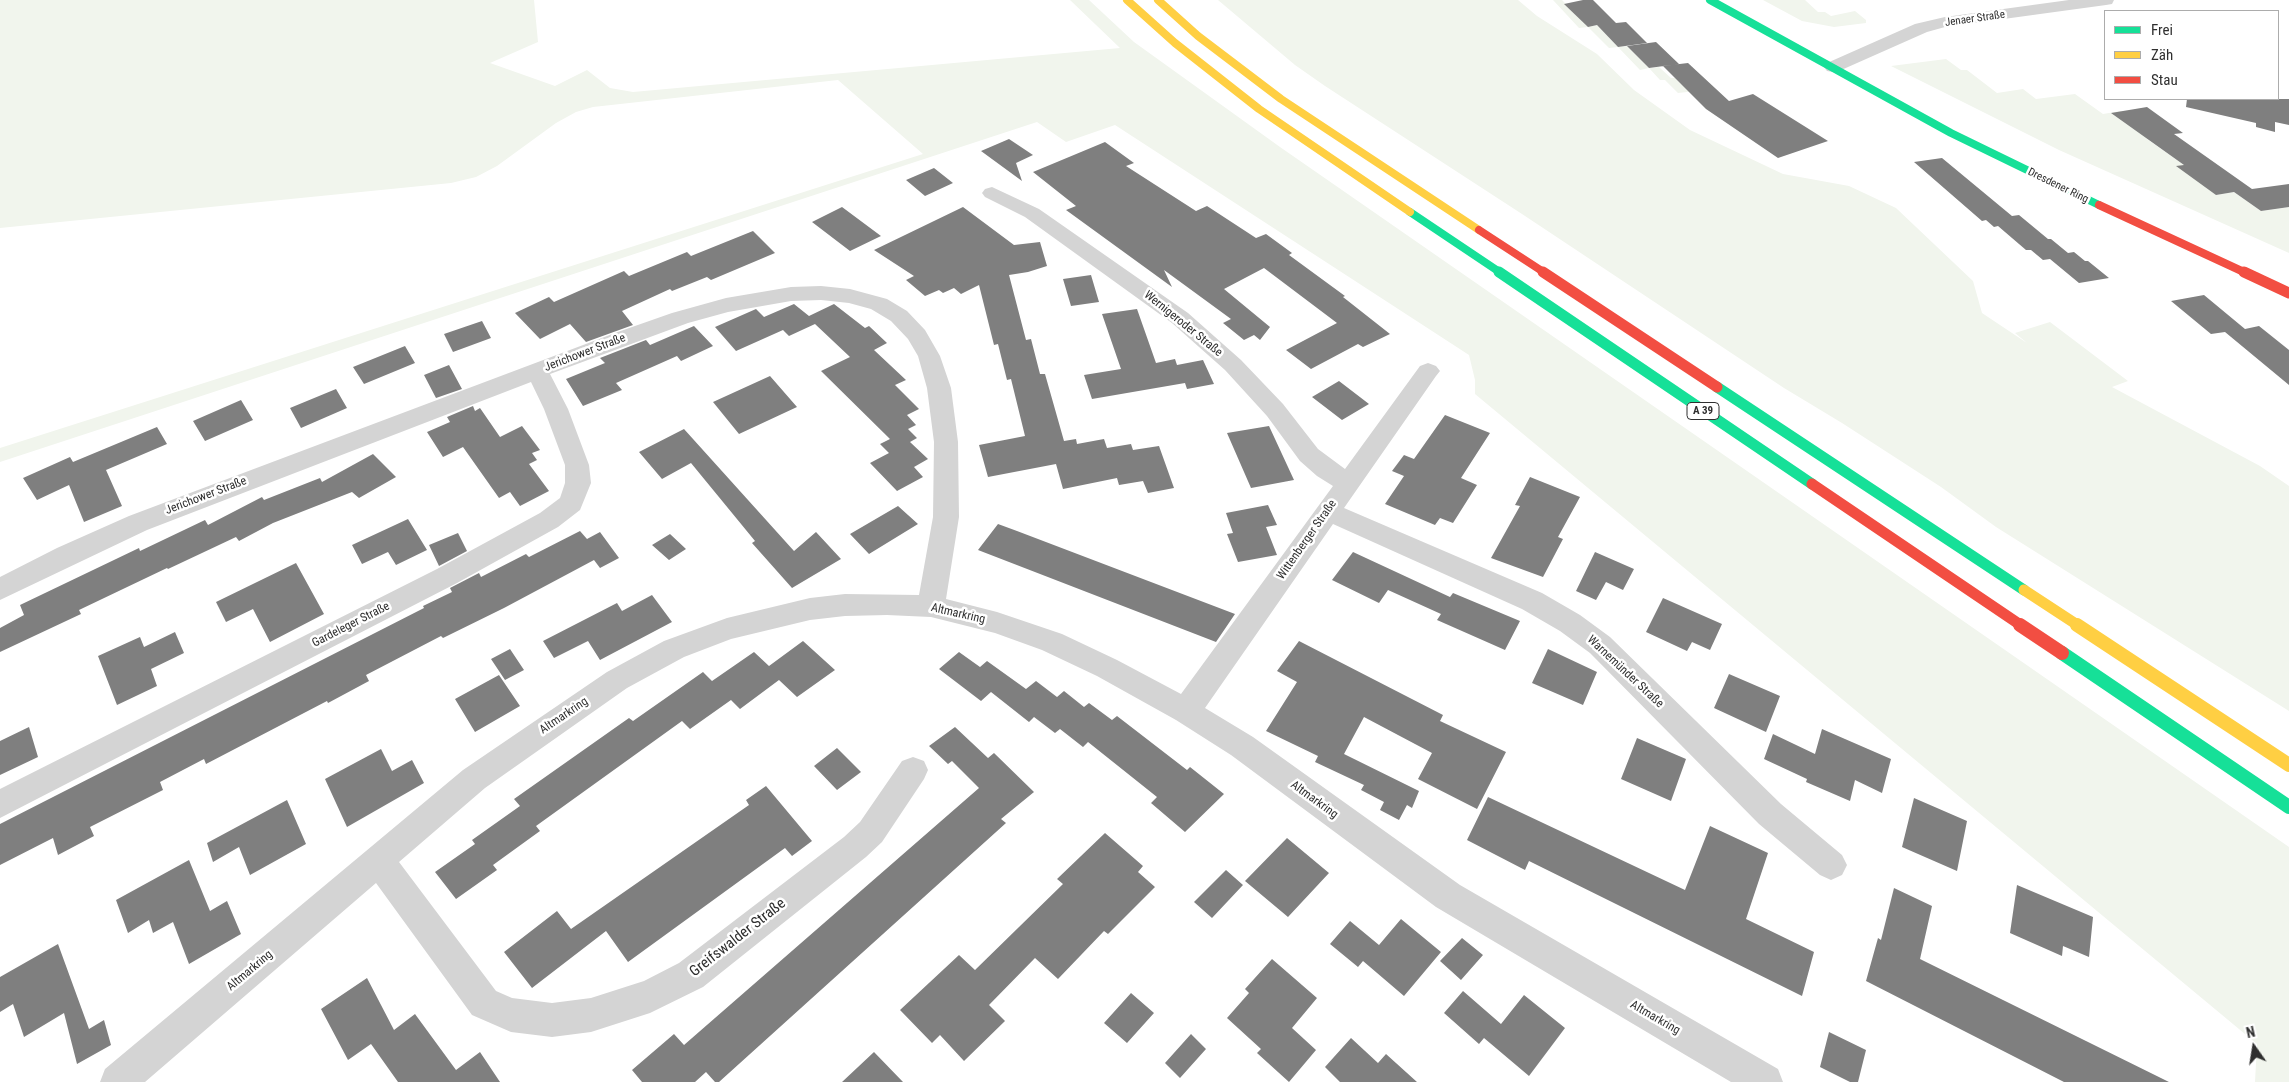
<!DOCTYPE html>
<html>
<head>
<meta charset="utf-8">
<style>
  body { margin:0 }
  #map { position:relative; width:2289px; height:1082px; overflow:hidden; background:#fff; font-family:"Roboto Condensed",sans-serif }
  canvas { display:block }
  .legend { position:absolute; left:2104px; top:10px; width:175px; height:90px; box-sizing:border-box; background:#fff; border:1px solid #acacac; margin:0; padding:6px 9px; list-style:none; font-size:15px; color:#2f2f2f }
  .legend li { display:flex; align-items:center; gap:10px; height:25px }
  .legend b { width:25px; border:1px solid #acacac }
  .north { position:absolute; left:2229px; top:1022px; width:50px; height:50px; -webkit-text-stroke:4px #fff; paint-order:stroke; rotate:347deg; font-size:14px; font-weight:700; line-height:20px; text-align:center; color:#2f2f2f }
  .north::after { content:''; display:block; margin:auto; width:18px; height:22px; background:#2f2f2f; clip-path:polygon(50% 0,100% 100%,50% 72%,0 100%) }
</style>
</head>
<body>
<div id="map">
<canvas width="2289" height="1082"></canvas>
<ul class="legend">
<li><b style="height:6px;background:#16e098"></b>Frei</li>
<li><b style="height:6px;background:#ffcf43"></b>Zäh</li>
<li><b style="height:6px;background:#f24e42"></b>Stau</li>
</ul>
<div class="north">N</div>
</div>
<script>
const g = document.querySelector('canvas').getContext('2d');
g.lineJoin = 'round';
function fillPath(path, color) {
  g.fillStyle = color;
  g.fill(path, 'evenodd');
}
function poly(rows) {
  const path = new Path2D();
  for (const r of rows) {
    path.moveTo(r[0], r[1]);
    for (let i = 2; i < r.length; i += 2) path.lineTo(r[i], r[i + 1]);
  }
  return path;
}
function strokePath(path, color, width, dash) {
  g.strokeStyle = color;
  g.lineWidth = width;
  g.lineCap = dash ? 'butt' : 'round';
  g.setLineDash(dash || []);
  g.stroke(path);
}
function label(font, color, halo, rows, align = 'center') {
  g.font = font + ' "Roboto Condensed",sans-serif';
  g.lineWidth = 5;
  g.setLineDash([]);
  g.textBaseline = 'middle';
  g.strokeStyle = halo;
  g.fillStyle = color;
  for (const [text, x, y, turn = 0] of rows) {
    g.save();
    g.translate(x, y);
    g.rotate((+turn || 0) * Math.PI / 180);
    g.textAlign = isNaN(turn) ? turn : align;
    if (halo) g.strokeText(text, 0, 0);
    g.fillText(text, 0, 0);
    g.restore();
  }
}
const green = poly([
  [0,0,534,0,538,42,490,63,555,86,587,70,610,88,633,92,1120,48,1070,0,1089,0,1134,42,1280,147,2289,847,2289,1082,2255,1082,2257,1044,1475,394,1475,380,1469,355,1115,125,1066,142,1037,122,0,462,0,448,923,154,838,80,593,107,576,112,556,123,497,166,476,177,451,183,0,228],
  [1218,0,1518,0,1537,16,1597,54,1634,90,1690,130,1783,174,1849,186,1896,208,1973,281,1982,313,2027,343,2015,333,2050,322,2128,381,2112,387,2260,466,2289,486,2289,711,1996,527,1941,487,1842,423,1784,388,1522,214,1325,86,1295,65],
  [1553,0,1562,0,1588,27,1597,25,1618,47,1627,46,1649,68,1659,67,1671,78,1675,78,1681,84,1696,91,1678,93,1665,80,1660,80,1649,68,1640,70,1618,47,1609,48,1588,27,1579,28],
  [1763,0,1805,0,1818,12,1825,12,1831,16,1855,11,1866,20,1866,23,1834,27,1802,21],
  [1946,59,1961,70,1967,70,1997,93,2023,89,2036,99,2075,94,2103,114,2121,111,2157,137,2147,139,2184,165,2216,195,2234,192,2261,211,2289,207,2289,253,2059,150,1891,66]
]);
const building = poly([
  [1583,0,1593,0,1616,23,1606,24,1626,22,1647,43,1618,47,1597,25,1588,27,1564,4],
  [1656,42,1679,64,1649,68,1627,46],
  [1688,63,1729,101,1753,94,1828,141,1778,158,1706,109,1663,66],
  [2187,99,2289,99,2289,125,2275,122,2275,132,2256,127,2256,123,2186,107],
  [2147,107,2183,133,2174,134,2252,189,2289,184,2289,207,2261,211,2234,192,2216,195,2176,166,2184,165,2111,113],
  [1009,139,1033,155,1016,163,1022,181,981,151],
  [1105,142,1134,163,1126,166,1196,211,1207,206,1256,238,1266,234,1292,253,1289,255,1345,296,1343,297,1390,334,1363,347,1358,344,1311,369,1286,350,1337,323,1264,268,1224,289,1270,327,1260,340,1254,335,1244,340,1223,323,1231,319,1164,270,1172,287,1066,210,1076,206,1033,172],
  [1942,158,2012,216,2019,215,2048,239,2051,239,2068,253,2074,252,2085,261,2088,261,2109,278,2079,283,2050,259,2043,260,2031,250,2026,250,1998,226,1994,227,1986,220,1982,221,1914,162],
  [934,168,953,183,925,196,906,180],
  [842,207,881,236,850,251,812,222],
  [963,207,1014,245,1040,242,1047,266,1028,272,1009,275,1026,340,1031,339,1040,374,1045,374,1064,441,1076,439,1077,444,1104,439,1107,448,1131,444,1133,450,1159,446,1174,488,1148,493,1143,481,1119,485,1117,478,1063,489,1056,464,988,477,979,445,1025,436,1011,379,1007,380,998,344,994,345,979,285,961,294,954,288,943,293,939,290,925,296,906,280,914,276,874,250],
  [753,231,775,253,711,280,707,277,672,291,670,289,622,311,633,325,586,342,570,324,540,339,515,313,549,297,554,302,624,271,629,276,687,252,691,256],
  [1091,275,1099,302,1071,306,1063,279],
  [2204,295,2245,329,2259,326,2289,350,2289,385,2225,332,2211,334,2171,301],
  [794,304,809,316,834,304,865,328,869,326,887,343,874,350,906,380,895,385,919,409,907,415,916,425,908,429,917,438,910,442,928,459,914,467,923,477,897,491,870,463,889,453,880,444,890,439,821,371,850,357,815,324,789,336,783,330,736,351,715,327,756,309,764,317],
  [1137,309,1156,363,1175,359,1177,365,1203,360,1214,384,1187,389,1185,383,1092,399,1084,375,1121,369,1102,314],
  [482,321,491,338,453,352,444,334],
  [694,326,713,346,681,361,677,356,616,383,622,390,583,406,566,379,605,363,600,358,646,340,650,345],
  [405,346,415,363,364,384,353,367],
  [449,365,462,389,436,398,424,375],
  [770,376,797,407,739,434,713,402],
  [1339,381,1369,404,1342,420,1312,397],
  [336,389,347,408,301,428,290,408],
  [241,400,253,420,205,441,193,421],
  [473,406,475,411,480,408,500,437,522,426,540,450,532,453,537,460,529,464,549,491,520,506,510,492,499,498,463,447,443,457,427,432,450,422,447,417],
  [1445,415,1490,433,1461,478,1477,485,1453,523,1440,518,1435,525,1385,504,1404,476,1392,471,1404,455,1414,459],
  [1269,426,1294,480,1251,488,1227,433],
  [157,427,167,444,106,470,122,506,84,522,69,485,37,500,23,478,70,457,73,462],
  [684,429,794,551,816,532,841,559,792,588,752,543,755,541,691,463,662,479,639,452],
  [373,454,396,477,359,498,352,492,273,523,239,541,236,537,168,569,167,568,79,610,81,614,0,652,0,628,24,615,20,605,139,548,140,551,205,520,208,525,262,497,264,500,320,478,322,482],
  [1530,477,1580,497,1558,537,1563,539,1543,577,1491,558,1520,506,1515,505],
  [1268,505,1277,525,1266,527,1277,555,1238,562,1227,534,1233,533,1226,513],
  [898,506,918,524,869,554,850,534],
  [408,519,427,550,396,565,388,552,362,564,352,545],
  [998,524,1017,531,1235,614,1216,642,978,550],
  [580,531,587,539,600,532,619,558,600,568,594,560,504,608,443,638,441,636,366,675,369,681,328,703,327,701,206,764,204,759,160,782,163,790,90,827,94,836,58,855,53,838,0,865,0,824,424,608,423,606,452,592,450,588,479,573,481,577,526,554,529,557],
  [458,533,467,551,439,566,429,545],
  [670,534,686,549,669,560,652,545],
  [1353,552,1450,597,1453,593,1520,621,1505,650,1437,620,1441,614,1388,590,1379,603,1332,580],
  [1595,552,1634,569,1623,590,1606,582,1596,600,1576,591],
  [296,563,324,614,270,642,253,609,226,622,216,602],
  [652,595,672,622,600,660,588,641,554,658,543,641,617,603,622,611],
  [1663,598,1722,624,1710,650,1692,642,1687,651,1646,632],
  [175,632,184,653,151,669,157,686,117,705,98,656,140,637,144,647],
  [803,641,835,670,797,697,779,680,740,709,731,700,690,729,682,721,536,826,540,831,493,865,497,870,456,899,435,872,475,844,472,840,520,806,514,799,629,718,633,721,703,672,712,681,754,652,769,666],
  [1299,641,1443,715,1440,721,1506,752,1477,809,1418,779,1432,753,1364,717,1344,754,1419,791,1412,808,1407,805,1399,820,1380,810,1384,802,1361,790,1364,785,1315,762,1318,756,1266,731,1297,682,1277,671],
  [510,649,524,670,505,680,491,659],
  [1548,649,1597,672,1583,705,1532,683],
  [959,652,980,667,987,661,1026,689,1036,681,1057,697,1064,691,1084,707,1089,703,1112,720,1117,716,1187,770,1190,767,1224,794,1185,832,1151,803,1157,797,1088,742,1083,747,1060,729,1055,733,1034,717,1029,722,991,692,981,701,939,669],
  [1729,674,1780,696,1766,732,1714,708],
  [499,675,520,706,475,732,455,699],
  [29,727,38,757,0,775,0,741],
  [955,727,988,758,994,753,1034,792,1001,819,1006,823,719,1082,715,1082,706,1072,695,1082,642,1082,632,1070,674,1034,684,1045,979,788,952,761,948,764,929,746],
  [1822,729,1891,759,1882,793,1855,780,1850,801,1806,782,1807,779,1764,759,1773,734,1815,754],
  [1637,738,1686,759,1671,801,1621,779],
  [837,748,861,772,837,790,814,766],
  [381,749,392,771,412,760,424,783,347,827,325,779],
  [766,786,812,841,792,856,785,848,628,962,606,931,532,988,504,952,557,911,571,929,749,805,746,800],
  [1488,797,1685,890,1710,826,1768,853,1746,919,1814,952,1802,996,1529,861,1525,870,1467,840],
  [1914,798,1967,821,1957,871,1902,847],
  [287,800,306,844,250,875,239,847,213,862,207,843],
  [1105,833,1143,866,1138,872,1155,887,1108,934,1104,931,1058,979,1035,958,989,1005,1005,1021,964,1061,940,1035,932,1043,900,1010,959,955,975,970,1063,884,1057,879],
  [1287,838,1329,873,1288,917,1245,881],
  [189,860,210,911,227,901,241,934,189,964,173,922,153,933,149,920,128,933,116,900],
  [1226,870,1243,885,1212,918,1194,902],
  [2017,885,2093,917,2089,957,2063,946,2062,956,2010,933],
  [1894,888,1932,906,1920,959,2169,1082,2064,1082,1866,981,1878,938,1881,940],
  [1401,919,1441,952,1404,996,1363,961,1358,967,1330,944,1350,921,1379,945],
  [1462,938,1483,955,1461,980,1440,961],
  [58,944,89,1029,104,1020,111,1045,77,1064,64,1013,24,1037,13,1004,0,1012,0,977],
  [1272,959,1317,998,1292,1028,1316,1050,1289,1082,1257,1053,1261,1049,1227,1018,1249,993,1245,989],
  [367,978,394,1030,415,1014,456,1070,480,1052,500,1082,398,1082,371,1044,348,1060,321,1009],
  [1463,991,1501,1024,1524,995,1565,1028,1529,1076,1484,1038,1479,1044,1444,1013],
  [1131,993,1154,1013,1127,1043,1104,1023],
  [1829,1032,1866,1050,1858,1082,1850,1082,1820,1067],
  [1191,1034,1206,1049,1180,1078,1165,1063],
  [1351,1038,1378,1063,1386,1054,1417,1082,1340,1082,1325,1067],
  [874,1052,903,1082,842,1082]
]);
const street = poly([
  [2069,0,2114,0,2112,4,2106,5,1945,27,1927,32,1839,71,1833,72,1827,71,1824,67,1827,63,1915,24,1945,17,2069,0],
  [992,187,1039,209,1188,313,1241,360,1283,404,1318,449,1345,469,1420,366,1428,363,1436,366,1440,371,1436,376,1344,508,1542,593,1580,615,1610,637,1781,804,1842,855,1847,865,1842,875,1831,880,1820,875,1759,824,1590,653,1560,631,1522,609,1333,524,1205,708,1253,737,1460,885,1778,1069,1783,1082,1731,1082,1436,907,1231,755,1176,720,1097,676,1042,650,995,633,931,617,887,615,845,616,810,620,731,639,684,657,627,688,485,788,399,862,496,991,512,998,552,1003,591,998,644,981,679,963,844,837,860,822,902,761,913,757,924,761,928,770,924,779,882,842,866,857,703,987,650,1013,591,1032,552,1037,511,1032,472,1015,376,883,145,1082,100,1082,105,1069,463,770,607,672,664,641,727,618,810,598,845,594,919,595,933,517,934,442,927,388,918,356,908,339,891,321,871,309,849,303,821,300,791,301,728,312,688,323,550,374,568,409,589,465,591,483,580,510,558,527,457,583,0,818,0,789,437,569,540,513,560,498,565,483,565,465,544,409,531,382,147,530,0,600,0,577,57,548,129,516,615,333,672,313,726,298,791,287,821,286,850,289,887,299,907,311,925,330,940,356,951,388,958,442,959,517,946,599,997,612,1062,634,1117,660,1181,694,1333,486,1317,476,1300,461,1267,416,1225,370,1172,323,1025,217,985,197,982,193,985,189,992,187]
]);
const fastFar2 = poly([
  [1710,0,1951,133,2099,205],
  [1410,212,1501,273]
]);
const fastFar1 = poly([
  [1499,272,1812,484],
  [1717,387,2024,590]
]);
const fast = poly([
  [2062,653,2289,807]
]);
const slowFar2 = poly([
  [1127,0,1175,43,1259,109,1410,212],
  [1158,0,1198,36,1281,99,1479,230]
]);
const slowFar1 = poly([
  [2024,590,2079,626]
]);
const slow = poly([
  [2077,625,2289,765]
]);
const jamFar2 = poly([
  [2099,205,2246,273],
  [1479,230,1545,273]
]);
const jamFar1 = poly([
  [1543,272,1717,387],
  [2244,272,2289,293],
  [1812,484,2022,626]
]);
const jam = poly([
  [2020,625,2062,653]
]);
const farStreetnames = [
  ["Jenaer Straße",1975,19,-8],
  ["Dresdener Ring",2058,186,26]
];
const shields = [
  [1703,411,32]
];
const shieldNames = [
  ["A 39",1703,411]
];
const streetNames = [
  ["Wernigeroder Straße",1183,324,39],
  ["Jerichower Straße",585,353,-21],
  ["Jerichower Straße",206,496,-21],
  ["Wittenberger Straße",1307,540,-55],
  ["Altmarkring",958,614,13],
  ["Gardeleger Straße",351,625,-27],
  ["Warnemünder Straße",1625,672,43],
  ["Altmarkring",564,716,-34],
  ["Altmarkring",1314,800,36],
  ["Altmarkring",250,971,-40],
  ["Altmarkring",1655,1018,30]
];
const nearStreetnames = [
  ["Greifswalder Straße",738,938,-38]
];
fillPath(green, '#f1f5ed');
fillPath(building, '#7f7f7f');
fillPath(street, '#d4d4d4');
strokePath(fastFar2, '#16e098', 8);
strokePath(fastFar1, '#16e098', 11);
strokePath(fast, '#16e098', 14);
strokePath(slowFar2, '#ffcf43', 8);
strokePath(slowFar1, '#ffcf43', 11);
strokePath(slow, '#ffcf43', 14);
strokePath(jamFar2, '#f24e42', 8);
strokePath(jamFar1, '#f24e42', 11);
strokePath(jam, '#f24e42', 14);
label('11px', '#2f2f2f', '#fff', farStreetnames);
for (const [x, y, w] of shields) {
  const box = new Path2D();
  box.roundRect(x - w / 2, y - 8.5, w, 17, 4);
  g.fillStyle = '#fff';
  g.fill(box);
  strokePath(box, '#2f2f2f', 1);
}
label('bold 11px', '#2f2f2f', null, shieldNames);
label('12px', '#2f2f2f', '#fff', streetNames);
label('15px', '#2f2f2f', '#fff', nearStreetnames);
</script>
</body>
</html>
